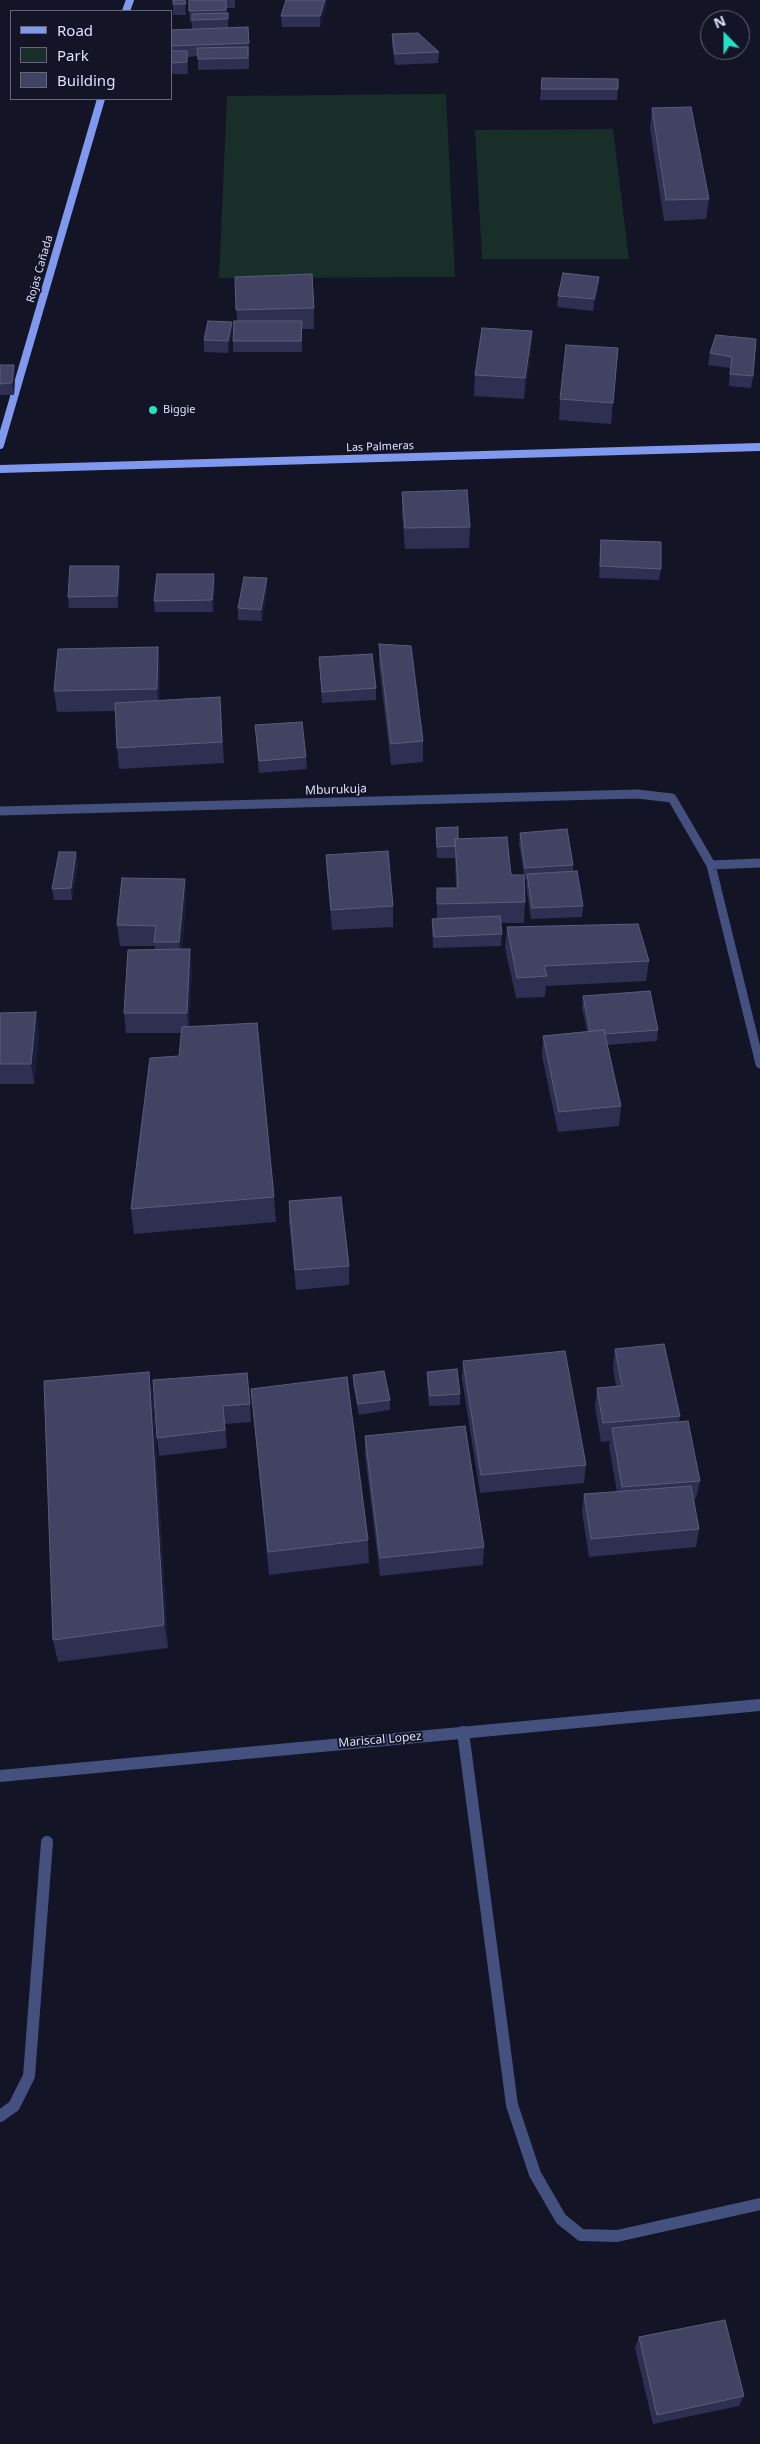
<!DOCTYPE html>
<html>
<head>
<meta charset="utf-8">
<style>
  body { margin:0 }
  #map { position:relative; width:760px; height:2444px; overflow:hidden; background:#131426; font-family:"Noto Sans",sans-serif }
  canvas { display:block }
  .legend { position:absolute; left:10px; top:10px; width:162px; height:90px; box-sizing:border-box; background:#131426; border:1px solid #64667b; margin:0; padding:6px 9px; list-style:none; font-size:15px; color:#dde0fa }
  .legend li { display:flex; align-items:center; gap:10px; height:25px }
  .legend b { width:25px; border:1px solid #64667b }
  .north { position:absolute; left:700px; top:10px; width:50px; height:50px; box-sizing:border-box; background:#131426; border:1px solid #64667b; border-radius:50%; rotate:338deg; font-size:14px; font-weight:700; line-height:20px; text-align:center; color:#dde0fa }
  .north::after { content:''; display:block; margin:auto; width:18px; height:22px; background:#22e1c5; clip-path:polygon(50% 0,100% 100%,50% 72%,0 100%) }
</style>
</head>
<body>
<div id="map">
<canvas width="760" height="2444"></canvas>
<ul class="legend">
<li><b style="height:6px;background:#8098ee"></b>Road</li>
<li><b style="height:14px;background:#172f28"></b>Park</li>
<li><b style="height:14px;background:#424363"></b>Building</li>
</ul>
<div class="north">N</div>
</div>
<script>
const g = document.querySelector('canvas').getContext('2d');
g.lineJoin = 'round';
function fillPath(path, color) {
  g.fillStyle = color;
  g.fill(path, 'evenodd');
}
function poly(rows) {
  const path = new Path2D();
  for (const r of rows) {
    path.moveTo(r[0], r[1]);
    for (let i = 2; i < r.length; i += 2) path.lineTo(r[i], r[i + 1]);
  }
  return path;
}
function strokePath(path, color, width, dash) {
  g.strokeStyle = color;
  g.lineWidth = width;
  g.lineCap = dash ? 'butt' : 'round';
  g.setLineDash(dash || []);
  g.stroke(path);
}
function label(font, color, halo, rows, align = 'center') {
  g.font = font + ' "Noto Sans",sans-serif';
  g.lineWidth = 4;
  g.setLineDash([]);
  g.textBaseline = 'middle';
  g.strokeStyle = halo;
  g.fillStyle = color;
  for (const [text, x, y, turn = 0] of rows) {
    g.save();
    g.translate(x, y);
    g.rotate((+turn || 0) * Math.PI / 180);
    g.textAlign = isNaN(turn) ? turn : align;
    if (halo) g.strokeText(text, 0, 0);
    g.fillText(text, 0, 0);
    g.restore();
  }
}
const green = poly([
  [446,94,455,277,219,278,227,96],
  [613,129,629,259,482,259,475,130]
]);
const lane = poly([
  [463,1732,512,2105,535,2174,561,2219,581,2235,617,2236,760,2204],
  [0,2116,14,2106,29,2076,47,1842]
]);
const streetFar1 = poly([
  [0,811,637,794,672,798,711,865,760,1064],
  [711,865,760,863]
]);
const street = poly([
  [0,1776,760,1705]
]);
const secondary = poly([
  [126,11,130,0],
  [0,445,101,99],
  [0,469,760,447]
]);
const wall = poly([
  [185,0,186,15,173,15,173,4],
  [189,0,235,0,235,8,226,8,227,13,228,13,228,28,248,27,249,54,249,69,198,70,198,56,188,57,188,74,171,74,171,30,192,29,192,22,190,23],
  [286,0,327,0,327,3,320,27,282,27,281,16],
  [392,34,439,52,438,63,395,65,392,45],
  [541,89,618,89,617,100,540,100],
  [652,108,709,199,706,219,664,221,650,128],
  [235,277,314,308,314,329,302,329,302,352,233,352,233,341,237,321],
  [599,277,598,289,593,311,557,307,558,296],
  [232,334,228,353,204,352,204,340],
  [716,335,753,376,751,388,729,386,730,368,708,365,710,353],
  [618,348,611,424,559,420,560,399],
  [531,352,524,399,474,396,475,375],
  [0,365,14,365,15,376,14,395,0,395],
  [402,492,470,527,469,548,405,549,402,513],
  [601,540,661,569,659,580,599,578],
  [120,577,118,608,69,608,68,597],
  [215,585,213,612,155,612,154,601],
  [267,590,262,621,238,620,238,608],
  [379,644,423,741,423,762,391,765,379,665],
  [158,647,160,668,159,700,220,697,224,763,119,769,117,748,116,711,57,712,54,691],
  [319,657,376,688,376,700,322,703],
  [255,725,306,757,307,769,259,773],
  [436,828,458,838,511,875,525,902,524,923,500,923,502,934,501,946,433,948,432,930,432,919,437,919,437,888,456,888,455,858,437,858,436,839],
  [520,833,573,865,573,871,583,906,582,917,531,919,526,885,527,879,525,880,519,844],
  [326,855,393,906,393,927,332,930,327,875],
  [78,863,72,900,54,900,52,889],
  [186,899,182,949,192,969,189,1027,274,1197,276,1222,134,1234,131,1209,179,1056,181,1033,126,1033,124,1013,155,949,155,946,120,946,117,925],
  [507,927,649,961,646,981,546,986,545,997,516,998,505,948],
  [583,996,658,1030,657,1041,607,1045,621,1106,619,1126,558,1132,542,1056,543,1036,587,1031,582,1007],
  [0,1013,39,1033,34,1084,0,1084],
  [289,1201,349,1266,349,1285,296,1290,289,1221],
  [615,1349,680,1416,679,1422,700,1481,696,1499,694,1499,699,1529,696,1547,589,1557,582,1512,584,1494,617,1492,609,1446,610,1441,601,1442,595,1407,597,1388,616,1386,613,1368],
  [463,1361,586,1465,584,1483,480,1493,462,1379],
  [427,1372,460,1394,460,1405,429,1406,427,1382],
  [353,1375,390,1400,390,1410,359,1415,353,1385],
  [153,1380,250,1404,251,1422,225,1424,227,1448,159,1456,157,1438],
  [251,1389,368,1540,369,1563,269,1575],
  [153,1397,168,1648,58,1662,53,1640],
  [365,1436,484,1547,483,1565,380,1576,365,1454],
  [639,2337,744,2396,739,2406,653,2424,635,2348]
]);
const shadedWall = poly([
  [325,0,327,0,327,3,320,27,320,16],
  [187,51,188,63,188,74,187,62],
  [599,277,598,289,593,311,594,299],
  [232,322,232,334,228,353,228,341],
  [532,331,531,352,524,399,525,378],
  [14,365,15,376,14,395,12,383],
  [119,566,120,577,118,608,117,596],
  [214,574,215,585,213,612,212,600],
  [267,578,267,590,262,621,261,610],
  [158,647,160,668,158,710,157,689],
  [76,852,78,863,72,900,71,888],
  [185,879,186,899,181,962,179,942],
  [190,949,192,969,189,1033,187,1013],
  [36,1012,39,1033,34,1084,31,1064],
  [149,1372,153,1397,168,1648,164,1625]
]);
const building = poly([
  [173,0,185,0,186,4,173,4,173,0],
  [189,0,226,0,226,10,189,11,189,0],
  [286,0,325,0,320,16,281,16,286,0],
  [228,13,228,19,192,20,192,14,228,13],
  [248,27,249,43,171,46,171,30,248,27],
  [418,33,439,52,395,54,392,34,418,33],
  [248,47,248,58,198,59,197,48,248,47],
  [171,51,187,51,187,62,171,63,171,51],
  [542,78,618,79,618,89,541,89,542,78],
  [691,107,709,199,666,200,652,108,691,107],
  [563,273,599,277,594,299,558,296,563,273],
  [312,274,314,308,236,310,235,277,312,274],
  [208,321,232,322,228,341,204,340,208,321],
  [234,321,302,321,301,341,233,341,234,321],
  [482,328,532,331,525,378,475,375,482,328],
  [716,335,756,339,753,376,730,374,732,357,710,353,716,335],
  [566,345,618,348,613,403,560,399,566,345],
  [0,365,14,365,12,383,0,384,0,365],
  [467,490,470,527,405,528,402,492,467,490],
  [601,540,661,542,661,569,600,566,601,540],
  [70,566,119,566,117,596,68,597,70,566],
  [157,574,214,574,212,600,154,601,157,574],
  [244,577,267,578,261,610,238,608,244,577],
  [379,644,411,646,423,741,391,744,379,644],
  [158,647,157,689,54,691,58,649,158,647],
  [372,654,376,688,322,692,319,657,372,654],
  [220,697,222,742,117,748,115,703,220,697],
  [302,722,306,757,259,761,255,725,302,722],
  [458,827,458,838,455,839,455,846,437,847,436,828,458,827],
  [567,829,573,865,525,868,520,833,567,829],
  [507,837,511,875,524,875,525,902,437,904,437,888,458,888,455,839,507,837],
  [388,851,393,906,331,910,326,855,388,851],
  [59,852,76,852,71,888,52,889,59,852],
  [577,871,583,906,532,908,527,874,577,871],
  [122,878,185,879,179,942,154,942,156,926,117,925,122,878],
  [500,916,502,934,434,937,432,919,500,916],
  [638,924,649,961,544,966,547,976,517,978,507,927,638,924],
  [190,949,187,1013,124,1013,128,950,190,949],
  [650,991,658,1030,605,1034,604,1030,590,1031,583,996,650,991],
  [36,1012,31,1064,0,1064,0,1013,36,1012],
  [257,1023,274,1197,131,1209,150,1058,179,1056,182,1027,257,1023],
  [604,1030,621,1106,559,1112,543,1036,604,1030],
  [341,1197,349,1266,295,1270,289,1201,341,1197],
  [664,1344,680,1416,603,1423,597,1388,622,1386,615,1349,664,1344],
  [565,1351,586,1465,481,1475,463,1361,565,1351],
  [457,1369,460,1394,430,1396,427,1372,457,1369],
  [384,1371,390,1400,358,1404,353,1375,384,1371],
  [149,1372,164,1625,53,1640,44,1381,149,1372],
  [247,1373,250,1404,223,1406,225,1430,157,1438,153,1380,247,1373],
  [347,1377,368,1540,268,1552,251,1389,347,1377],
  [688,1421,700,1481,622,1487,612,1428,688,1421],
  [465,1426,484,1547,380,1558,365,1436,465,1426],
  [691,1486,699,1529,591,1539,584,1494,691,1486],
  [725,2320,744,2396,657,2415,639,2337,725,2320]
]);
const markers = [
  [153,410,5,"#22e1c5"]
];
const farStreetnames = [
  ["Rojas Cañada",40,269,-74],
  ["Las Palmeras",380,447,-2]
];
const farPoinames = [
  ["Biggie",163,410]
];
const streetNames = [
  ["Mburukuja",336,790,-2],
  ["Mariscal Lopez",380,1740,-5]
];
fillPath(green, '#172f28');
strokePath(lane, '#44507e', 12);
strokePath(streetFar1, '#44507e', 9);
strokePath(street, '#44507e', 12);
strokePath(secondary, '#8098ee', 8);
fillPath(wall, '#2f3051');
fillPath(shadedWall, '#1c1d38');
fillPath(building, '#424363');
strokePath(building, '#5a5c7b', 1);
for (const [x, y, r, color] of markers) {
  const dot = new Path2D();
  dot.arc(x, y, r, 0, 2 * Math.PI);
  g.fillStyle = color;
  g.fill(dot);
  strokePath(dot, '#131426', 2);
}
label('11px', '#dde0fa', '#131426', farStreetnames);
label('11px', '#dde0fa', '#131426', farPoinames, 'left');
label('12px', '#dde0fa', '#131426', streetNames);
</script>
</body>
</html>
